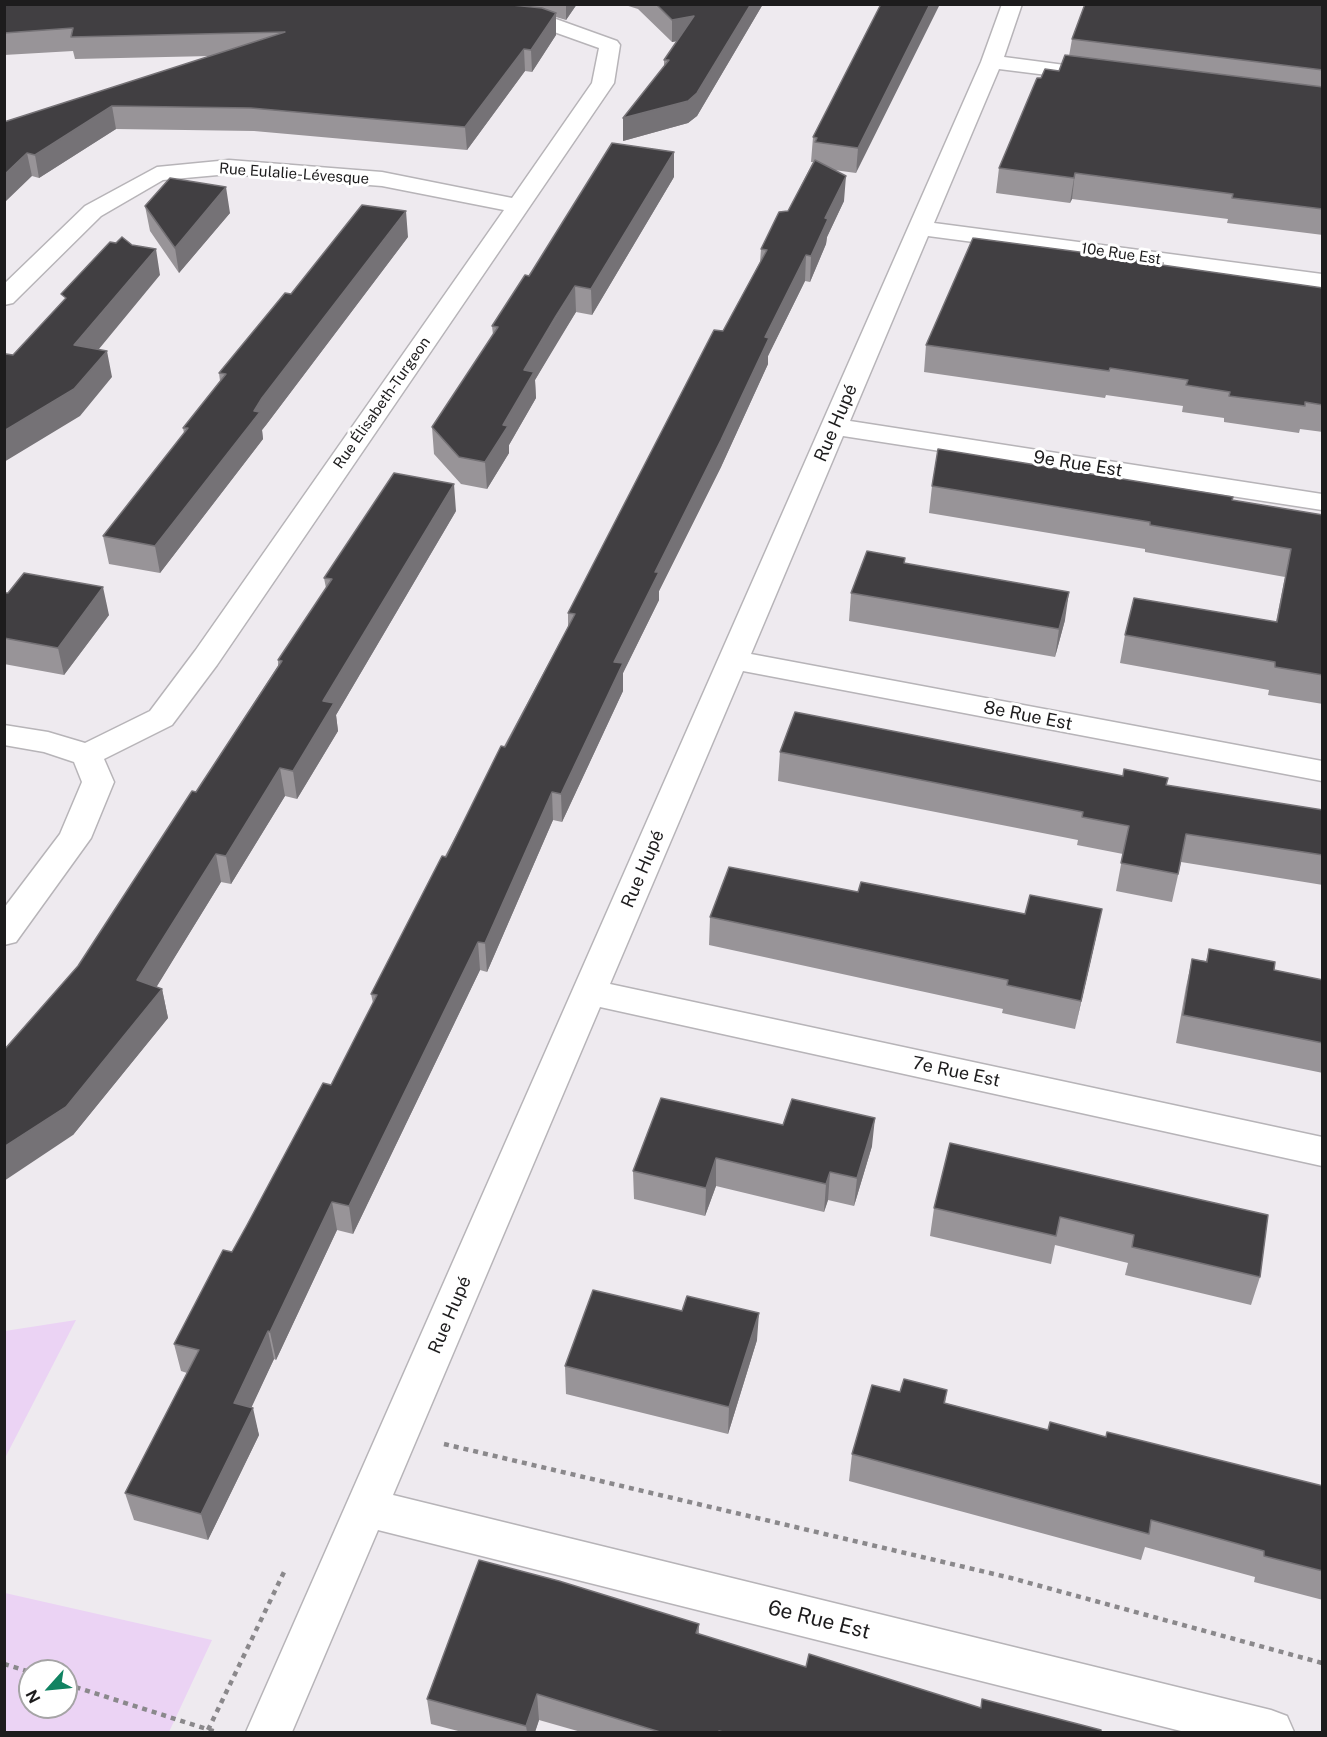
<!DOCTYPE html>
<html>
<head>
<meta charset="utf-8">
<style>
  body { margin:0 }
  #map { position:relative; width:1327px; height:1737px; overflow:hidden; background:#eeeaef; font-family:"Public Sans",sans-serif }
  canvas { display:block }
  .frame { position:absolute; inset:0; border:6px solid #1d1c1d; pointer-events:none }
  .north { position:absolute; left:18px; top:1659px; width:60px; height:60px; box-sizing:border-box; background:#fff; border:2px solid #a5a4a5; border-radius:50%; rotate:243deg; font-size:16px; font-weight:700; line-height:24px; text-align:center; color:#1d1c1d }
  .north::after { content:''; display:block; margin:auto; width:21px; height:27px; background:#118362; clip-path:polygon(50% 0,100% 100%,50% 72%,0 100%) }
</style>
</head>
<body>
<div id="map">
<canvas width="1327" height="1737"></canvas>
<div class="frame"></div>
<div class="north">N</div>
</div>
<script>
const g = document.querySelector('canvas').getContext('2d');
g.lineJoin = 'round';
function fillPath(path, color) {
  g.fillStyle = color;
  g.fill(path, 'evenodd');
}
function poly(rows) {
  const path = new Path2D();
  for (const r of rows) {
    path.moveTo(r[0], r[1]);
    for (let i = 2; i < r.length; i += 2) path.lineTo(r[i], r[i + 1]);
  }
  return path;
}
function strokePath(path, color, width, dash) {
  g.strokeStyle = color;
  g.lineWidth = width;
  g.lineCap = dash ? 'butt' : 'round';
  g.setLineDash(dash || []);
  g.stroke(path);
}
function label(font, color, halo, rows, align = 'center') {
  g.font = font + ' "Public Sans",sans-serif';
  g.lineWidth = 6;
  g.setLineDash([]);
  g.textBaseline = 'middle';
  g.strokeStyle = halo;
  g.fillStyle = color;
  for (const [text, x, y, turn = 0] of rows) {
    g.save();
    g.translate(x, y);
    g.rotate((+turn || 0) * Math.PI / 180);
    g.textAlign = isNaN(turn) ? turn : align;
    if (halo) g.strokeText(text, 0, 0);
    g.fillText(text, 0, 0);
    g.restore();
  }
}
const green = poly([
  [76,1320,5,1458,5,1331],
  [5,1593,212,1640,169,1732,5,1732],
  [30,1671,66,1671,66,1707,30,1707]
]);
const path = poly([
  [444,1444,1011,1578,1322,1663],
  [4,1664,30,1672],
  [66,1684,216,1732],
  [208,1730,286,1568]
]);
const minor = poly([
  [1002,4,1022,4,1004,57,1103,70,1111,71,1114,76,1111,81,1103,82,999,69,934,223,1322,274,1322,288,928,236,850,421,1322,494,1322,510,843,436,751,654,1322,761,1322,781,743,671,610,984,1322,1137,1322,1166,600,1007,393,1495,1271,1710,1287,1716,1294,1732,1185,1732,378,1530,292,1732,246,1732,981,62,1002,4],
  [511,13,553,18,617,41,620,45,614,83,217,665,172,725,104,759,114,782,91,838,16,942,4,945,4,908,60,834,82,782,74,762,44,752,4,745,4,725,48,732,85,743,150,711,195,651,504,210,382,186,229,174,163,180,101,216,13,303,4,305,4,284,85,206,157,167,229,160,382,172,512,198,592,83,599,48,543,28,504,23,501,19,504,15,511,13]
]);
const wall = poly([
  [4,4,577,4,566,20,556,17,556,35,532,72,525,71,467,150,254,131,116,129,39,178,32,176,4,122,211,56,75,59,73,51,4,55],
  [622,4,763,4,697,116,688,123,623,141,664,67,664,60,677,41,672,42,638,9],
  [881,4,856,173,834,170,844,201,827,237,826,244,810,282,805,281,768,356,768,364,721,467,659,591,659,600,623,673,623,691,562,822,553,820,487,972,480,970,353,1234,337,1230,276,1360,274,1359,251,1407,259,1435,208,1540,134,1520,125,1493,187,1373,181,1371,174,1344,232,1252,331,1085,373,1003,371,994,568,627,568,613,723,331,760,262,761,249,788,211,813,162,811,162,813,137],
  [1323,4,1323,235,1227,223,1228,219,1072,199,1070,203,996,193,999,168,1041,78,1059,71,1069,56,1072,39],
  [674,177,592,315,576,312,557,342,535,380,536,398,509,445,509,453,487,489,461,484,434,454,432,427,493,335,492,326,529,276],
  [145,206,230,213,179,273,150,231],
  [408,237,266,425,262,430,263,439,160,573,109,564,103,536,184,433,183,428,220,381,219,373,291,294],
  [1162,265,1323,288,1323,432,1300,429,1299,433,1224,422,1224,418,1182,412,1183,406,1106,395,1105,398,924,372,926,345],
  [932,486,1232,500,1323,515,1323,704,1268,695,1269,690,1120,663,1125,635,1276,622,1285,577,1145,552,1145,549,929,513],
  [456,511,336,715,338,731,297,799,285,796,231,884,221,882,156,987,162,989,168,1018,73,1135,78,966,196,792,278,666,278,660,326,588,324,578],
  [905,563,1065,620,1055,657,849,621,851,593],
  [4,593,109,615,64,675,4,664],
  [780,752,1166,785,1323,810,1323,885,1181,862,1172,902,1116,891,1123,854,1077,845,1078,840,778,781],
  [710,917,1096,937,1075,1029,1002,1013,1003,1009,709,945],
  [1209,949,1274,970,1323,980,1323,1073,1176,1043,1186,987,1192,959,1206,961],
  [661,1098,872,1146,854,1206,828,1200,824,1212,716,1186,705,1216,634,1199,633,1171],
  [950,1143,1260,1277,1251,1305,1125,1275,1128,1263,1055,1245,1051,1264,930,1236,934,1208],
  [757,1340,728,1434,566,1394,565,1366],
  [947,1390,945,1403,1048,1430,1106,1437,1323,1486,1323,1600,1254,1582,1255,1577,1145,1547,1141,1560,849,1481,852,1454,900,1392],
  [699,1624,699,1634,806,1667,981,1708,1101,1732,581,1732,539,1720,535,1732,462,1732,431,1724,427,1699]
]);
const shadedWall = poly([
  [566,4,577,4,566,20],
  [751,4,763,4,697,116,688,123,623,141,623,118],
  [930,4,940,4,856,173,858,148],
  [556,13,556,35,532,72,531,50],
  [694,16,694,38,672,42,672,20],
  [524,49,525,71,467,150,465,127],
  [112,106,116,129,39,178,35,155],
  [674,152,674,177,592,315,591,289],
  [27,153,32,176,4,203,4,175],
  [1075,173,1072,199,1070,203,1074,178],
  [846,176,844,201,827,237,826,244,810,282,811,256,825,218],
  [226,187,230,213,179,273,175,248],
  [406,211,408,237,266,425,262,430,263,439,160,573,155,546,262,398],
  [156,249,160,275,80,372,74,345],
  [806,255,805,281,768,356,768,364,721,467,659,591,659,600,623,673,623,691,562,822,561,794,614,662,655,572,765,337],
  [575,286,576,312,535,380,536,398,509,445,509,453,487,489,485,462,503,425,524,370],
  [107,351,112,377,80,416,4,462,4,431],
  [454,484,456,511,336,715,338,731,297,799,293,771,323,701],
  [103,587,109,615,64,675,58,648],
  [1069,592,1065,620,1055,657,1059,629],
  [280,768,285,796,231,884,226,856],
  [552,792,553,820,487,972,485,943],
  [216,854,221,882,143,1009,137,980],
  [1102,909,1096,937,1075,1029,1081,1001],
  [478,942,480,970,353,1234,349,1206],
  [162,989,168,1018,73,1135,4,1181,4,1147],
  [875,1118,872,1146,854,1206,857,1178],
  [716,1158,716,1186,705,1216,706,1188],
  [830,1172,828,1200,824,1212,826,1184],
  [332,1202,337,1230,276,1360,270,1332],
  [759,1313,757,1340,728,1434,729,1407],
  [268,1331,274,1359,241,1430,234,1403],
  [253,1408,259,1435,208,1540,201,1514],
  [537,1694,539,1720,535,1732,527,1732,526,1726]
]);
const building = poly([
  [4,4,502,4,542,8,556,13,531,50,524,49,465,127,251,108,112,106,35,155,27,153,4,175,4,122,285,32,71,37,73,28,4,33,4,4],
  [656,4,751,4,697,93,688,101,623,118,669,60,664,60,694,16,672,20,656,4],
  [881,4,930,4,858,148,815,142,817,138,813,137,881,4],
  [1085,4,1323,4,1323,70,1072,39,1085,4],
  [1065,55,1323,87,1323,209,1232,198,1233,194,1075,173,1074,178,999,168,1037,78,1041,78,1045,69,1059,71,1065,55],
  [612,143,674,152,591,289,575,286,556,316,524,370,534,372,503,425,508,426,485,462,459,457,432,427,498,327,492,326,525,275,529,276,612,143],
  [815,160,846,176,825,218,828,219,811,256,806,255,765,337,769,338,721,440,655,572,659,572,614,662,623,663,561,794,552,792,485,943,478,942,349,1206,332,1202,270,1332,268,1331,234,1403,253,1408,201,1514,125,1493,199,1350,174,1344,223,1250,232,1252,247,1225,323,1083,331,1085,377,995,371,994,442,856,446,857,501,746,505,747,575,614,568,613,714,330,723,331,767,250,761,249,779,212,788,211,815,160],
  [170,178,226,187,175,248,145,206,170,178],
  [362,205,406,211,262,398,254,411,260,412,155,546,103,536,188,428,183,428,226,374,219,373,285,293,291,294,362,205],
  [122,237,132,245,156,249,74,345,107,351,74,389,4,431,4,356,6,354,13,355,66,298,61,294,110,242,116,243,122,237],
  [973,238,1163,263,1162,265,1323,288,1323,405,1305,402,1305,406,1229,396,1230,392,1186,385,1188,380,1110,368,1109,371,926,345,973,238],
  [938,449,1233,497,1232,500,1323,515,1323,675,1275,667,1275,662,1125,635,1134,598,1277,622,1291,549,1150,525,1150,522,932,486,938,449],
  [394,473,454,484,323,701,334,703,293,771,280,768,226,856,216,854,137,980,162,989,66,1107,4,1147,4,1050,78,966,192,791,196,792,282,661,278,660,332,579,324,578,394,473],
  [867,551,905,558,904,563,1069,592,1059,629,851,593,867,551],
  [24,573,103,587,58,648,4,638,4,593,8,593,24,573],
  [795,712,1123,776,1124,769,1168,778,1166,785,1323,810,1323,855,1186,834,1178,874,1121,863,1129,826,1082,817,1083,812,780,752,795,712],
  [729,867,858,892,861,882,1025,914,1030,895,1102,909,1081,1001,1007,985,1008,980,710,917,729,867],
  [1209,949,1275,962,1274,970,1323,980,1323,1043,1183,1015,1192,959,1207,962,1209,949],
  [661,1098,783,1125,792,1099,875,1118,857,1178,830,1172,826,1184,716,1158,706,1188,633,1171,661,1098],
  [950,1143,1268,1215,1260,1277,1132,1247,1134,1235,1060,1217,1056,1236,934,1208,950,1143],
  [593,1290,682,1311,687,1296,759,1313,729,1407,565,1366,593,1290],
  [904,1379,947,1390,944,1403,1048,1430,1050,1422,1106,1437,1107,1432,1323,1486,1323,1571,1264,1556,1264,1551,1151,1520,1149,1534,852,1454,872,1385,900,1392,904,1379],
  [479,1560,559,1581,699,1624,696,1633,806,1667,809,1654,981,1708,982,1699,1101,1730,1101,1732,723,1732,719,1731,718,1732,660,1732,537,1694,526,1726,427,1699,479,1560]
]);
const farStreetnames = [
  ["Rue Eulalie-Lévesque",294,174,4],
  ["10e Rue Est",1121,254,8],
  ["Rue Élisabeth-Turgeon",382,403,-55]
];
const streetNames = [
  ["Rue Hupé",836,423,-67],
  ["9e Rue Est",1078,464,9],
  ["8e Rue Est",1028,716,11],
  ["Rue Hupé",643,869,-67],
  ["7e Rue Est",956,1072,12],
  ["Rue Hupé",450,1315,-67]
];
const nearStreetnames = [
  ["6e Rue Est",819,1620,14]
];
fillPath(green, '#ebd3f4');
strokePath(minor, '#b7b4b8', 3);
strokePath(path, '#8a888b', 4.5, [5, 5]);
fillPath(minor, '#fff');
fillPath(wall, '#989498');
fillPath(shadedWall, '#757276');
fillPath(building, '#413f42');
strokePath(building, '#757276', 1.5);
label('15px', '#1d1c1d', '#fff', farStreetnames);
label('18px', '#1d1c1d', '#fff', streetNames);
label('21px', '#1d1c1d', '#fff', nearStreetnames);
</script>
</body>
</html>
